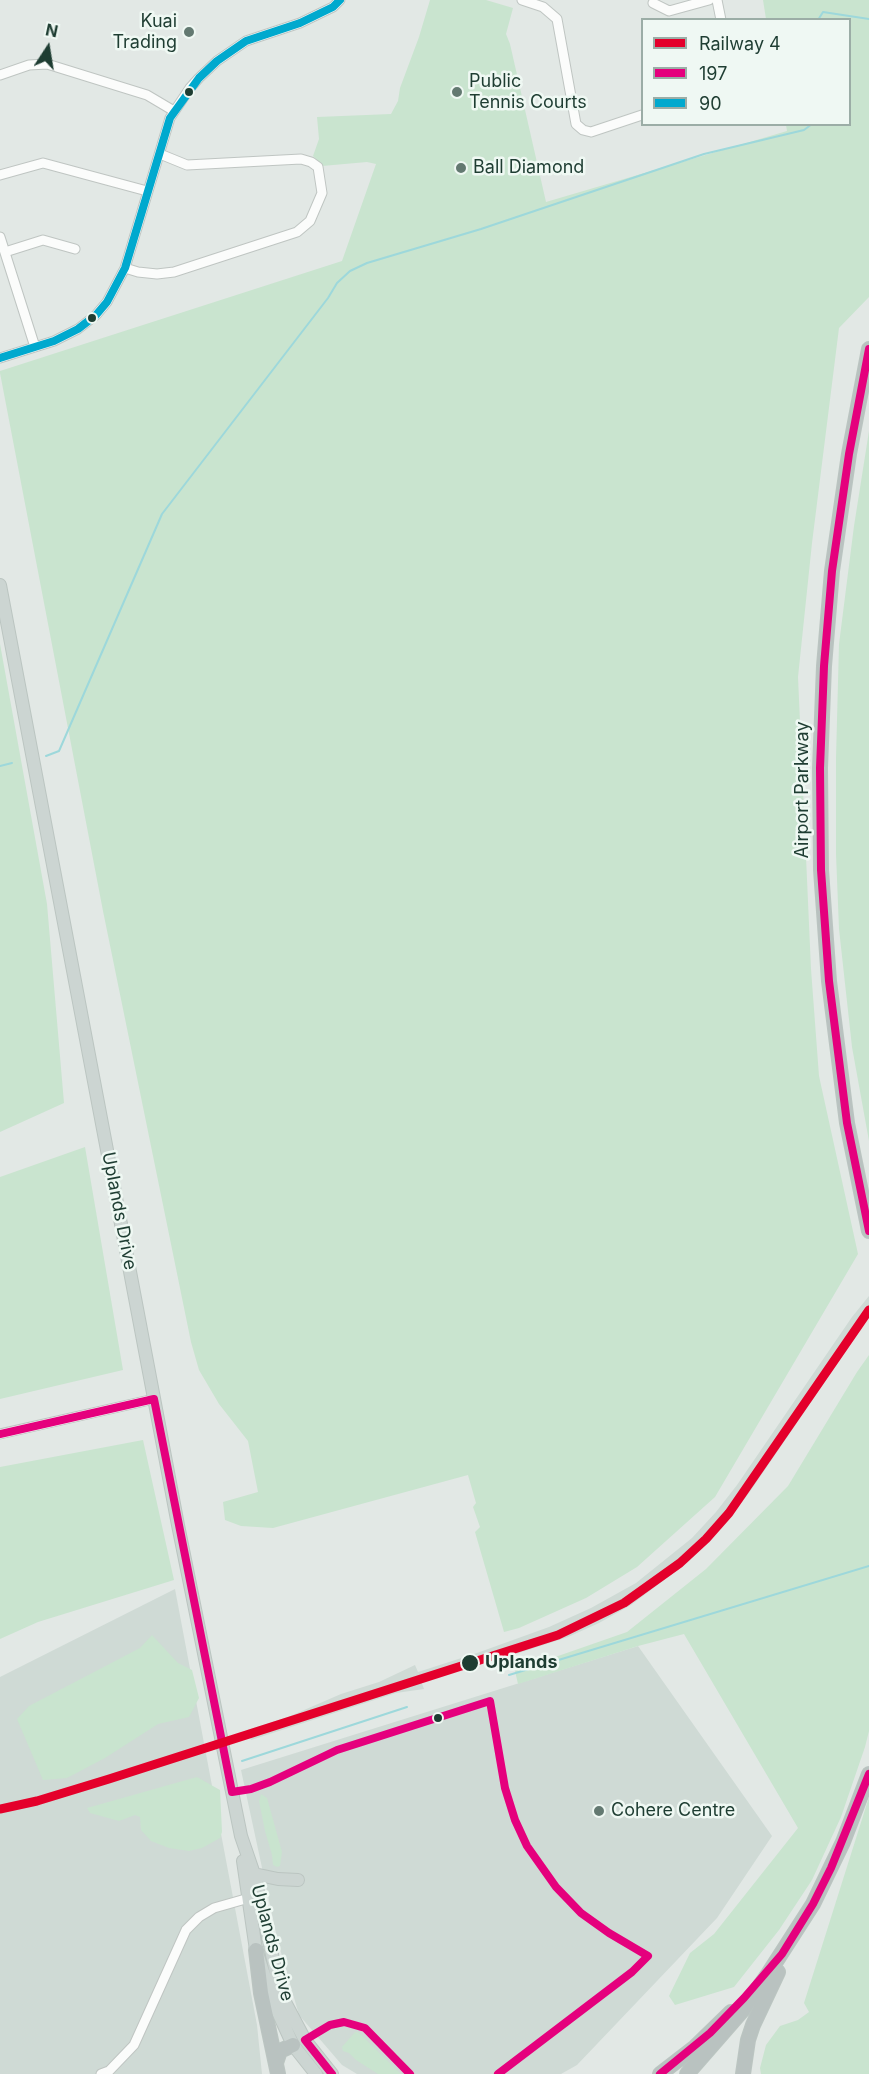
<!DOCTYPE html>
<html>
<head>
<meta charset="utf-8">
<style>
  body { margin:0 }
  #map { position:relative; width:869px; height:2074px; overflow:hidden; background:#e2e8e5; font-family:Inter,sans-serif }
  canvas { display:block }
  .legend { position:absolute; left:641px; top:18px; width:210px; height:108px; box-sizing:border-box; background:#eff8f3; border:2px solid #9bada6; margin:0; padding:8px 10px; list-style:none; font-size:18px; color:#1e3d32 }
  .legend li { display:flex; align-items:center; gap:12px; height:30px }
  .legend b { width:30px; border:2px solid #9bada6 }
  .north { position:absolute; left:18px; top:18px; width:60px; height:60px; -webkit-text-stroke:4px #eff8f3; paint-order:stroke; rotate:12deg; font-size:16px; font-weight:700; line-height:24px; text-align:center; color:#1e3d32 }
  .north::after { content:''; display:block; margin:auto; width:21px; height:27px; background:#1e3d32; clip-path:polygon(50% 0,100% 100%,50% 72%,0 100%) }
</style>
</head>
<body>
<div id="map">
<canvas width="869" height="2074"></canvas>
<ul class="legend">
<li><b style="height:8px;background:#e4002b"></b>Railway 4</li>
<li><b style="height:8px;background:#e5007d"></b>197</li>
<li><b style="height:8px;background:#00a9ce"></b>90</li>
</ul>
<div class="north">N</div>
</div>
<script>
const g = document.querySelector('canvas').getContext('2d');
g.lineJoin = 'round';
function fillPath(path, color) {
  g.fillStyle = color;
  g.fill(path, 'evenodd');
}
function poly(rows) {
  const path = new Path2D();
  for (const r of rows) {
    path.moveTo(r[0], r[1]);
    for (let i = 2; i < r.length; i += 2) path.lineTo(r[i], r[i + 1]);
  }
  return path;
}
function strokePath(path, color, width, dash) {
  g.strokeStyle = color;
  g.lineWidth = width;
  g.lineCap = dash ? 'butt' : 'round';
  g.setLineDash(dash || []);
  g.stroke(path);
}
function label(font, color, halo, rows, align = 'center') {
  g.font = font + ' Inter,sans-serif';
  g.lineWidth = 5;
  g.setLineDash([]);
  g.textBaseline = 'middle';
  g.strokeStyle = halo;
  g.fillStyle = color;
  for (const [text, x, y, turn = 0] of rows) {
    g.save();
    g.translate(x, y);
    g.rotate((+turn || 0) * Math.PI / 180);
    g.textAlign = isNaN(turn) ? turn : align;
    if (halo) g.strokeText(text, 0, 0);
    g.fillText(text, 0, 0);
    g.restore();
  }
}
const built = poly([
  [869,1296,869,1314,863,1326,749,1493,729,1519,688,1562,631,1605,599,1623,568,1637,494,1661,480,1662,421,1681,424,1689,396,1693,251,1740,247,1730,288,1717,341,1694,379,1682,415,1665,418,1672,477,1653,549,1627,591,1608,636,1583,692,1538,716,1512,737,1485,852,1317],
  [175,1589,257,2025,262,2074,0,2074,0,1677],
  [638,1646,772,1836,717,1918,577,2065,561,2074,357,2074,342,2065,299,2015,278,1942,241,1770]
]);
const green = poly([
  [430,0,486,0,513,8,506,34,510,44,546,202,787,131,786,125,850,124,850,20,766,19,763,0,869,0,869,297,839,328,812,543,798,677,811,969,819,1076,858,1254,715,1497,637,1567,586,1598,519,1628,504,1632,475,1532,480,1527,473,1507,476,1503,468,1475,273,1528,241,1526,225,1520,223,1502,258,1492,248,1441,219,1404,199,1370,191,1342,103,911,0,373,0,371,342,261,376,164,367,162,322,166,313,156,319,139,317,117,391,114,398,101,400,88,419,37],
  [869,431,869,1141,852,1047,839,929,836,854,836,758,839,644,854,526],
  [0,644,47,904,64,1103,0,1132],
  [85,1147,123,1370,0,1399,0,1177],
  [869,1355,869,1731,865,1747,841,1817,812,1880,779,1930,734,1987,675,2005,669,1996,690,1953,714,1934,798,1828,684,1634,638,1646,518,1684,515,1671,627,1632,706,1569,788,1486,857,1372],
  [143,1440,174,1580,38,1622,0,1639,0,1467],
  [152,1635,178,1663,192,1670,199,1698,189,1717,158,1724,105,1758,67,1778,43,1780,17,1719,29,1706,140,1648],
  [197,1777,220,1790,222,1832,220,1838,202,1848,189,1851,169,1848,151,1841,141,1830,140,1817,135,1815,119,1821,90,1813,87,1808],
  [261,1794,267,1798,282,1852,280,1866,277,1867,273,1865,272,1855,265,1831,259,1801],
  [869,1797,869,2074,761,2074,760,2068,766,2045,780,2026,798,2020,809,2012,804,2003],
  [355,2032,358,2032,401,2074,378,2074,356,2060,349,2053,343,2051,342,2047]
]);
const stream = poly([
  [818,20,823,12,869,19],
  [46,756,59,751,162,514,328,298,337,283,350,271,367,263,481,229,704,154,804,130,812,124],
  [0,766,12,763],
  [509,1675,869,1566],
  [242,1761,407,1707]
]);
const minor = poly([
  [522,0,543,7,557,19,576,124,583,130,591,132,642,115],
  [717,0,721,20],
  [653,3,669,11,709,0],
  [0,75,29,65,47,64,147,95,174,111],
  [0,175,43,163,147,191],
  [0,237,35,347],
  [5,252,43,240,75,249],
  [125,268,138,272,157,274,174,272,297,232,310,221,322,193,318,167,311,162,301,159,187,165,160,154],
  [0,358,54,341,78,329,96,315,107,302,125,268,170,118,190,88,199,78,217,61,246,41,300,23,333,7,340,0],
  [0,1434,154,1399],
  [101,2074,109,2071,134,2045,186,1930,199,1917,214,1908,249,1898]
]);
const major = poly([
  [0,585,178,1525,241,1836,254,1874,277,1977,285,2002,305,2040,332,2074],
  [243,1861,256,1950,272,1999,293,2045,316,2074],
  [254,1874,278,1879,298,1880]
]);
const highway = poly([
  [869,349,849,454,832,571,824,666,820,768,821,870,829,981,847,1123,869,1231],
  [256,1950,261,1993,278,2074],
  [276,2063,280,2051,293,2045],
  [660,2074,695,2047,731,2012],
  [687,2074,742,2011,768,1974,813,1904,843,1842,869,1774],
  [743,2074,748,2040,753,2025,778,1972]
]);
const bus1 = poly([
  [869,349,849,454,832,571,824,666,820,768,821,870,829,981,847,1123,869,1231],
  [0,1434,154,1399,232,1792,251,1789,270,1782,337,1750,490,1701,505,1788,515,1820,527,1846,556,1887,581,1913,609,1933,648,1956,632,1972,498,2074],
  [332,2074,305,2040,330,2025,344,2022,365,2028,410,2074],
  [660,2074,710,2033,744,1998,782,1954,813,1904,831,1868,869,1774]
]);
const bus2 = poly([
  [0,358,54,341,78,329,96,315,107,302,125,268,170,118,199,78,217,61,246,41,300,23,333,7,340,0]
]);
const rail1 = poly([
  [0,1809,37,1801,109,1779,558,1635,624,1603,680,1563,706,1539,729,1513,869,1310]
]);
const markers = [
  [189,32,6,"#637971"],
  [189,92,5,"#1e3d32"],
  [457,92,6,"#637971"],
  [461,168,6,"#637971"],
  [92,318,5,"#1e3d32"],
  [470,1663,9,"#1e3d32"],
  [438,1718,5,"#1e3d32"],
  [599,1811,6,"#637971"]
];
const poiNames = [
  ["Kuai",177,22,"right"],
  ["Trading",177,43,"right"],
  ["Public",469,82],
  ["Tennis Courts",469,103],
  ["Ball Diamond",473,168],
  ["Cohere Centre",611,1811]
];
const streetNames = [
  ["Airport Parkway",803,790,-90],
  ["Uplands Drive",119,1211,79],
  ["Uplands Drive",272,1943,75]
];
const stopNames = [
  ["Uplands",485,1663]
];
fillPath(built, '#cfdad5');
fillPath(green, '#c9e4cf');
strokePath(stream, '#9dd8db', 2);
strokePath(minor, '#bfc5c2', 11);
strokePath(major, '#bbc5c1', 14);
strokePath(highway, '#bbc5c1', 16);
strokePath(minor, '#fbfcfb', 9);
strokePath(major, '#ccd5d2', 12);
strokePath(highway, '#b9c2c0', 14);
strokePath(bus1, '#e5007d', 8);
strokePath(bus2, '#00a9ce', 8);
strokePath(rail1, '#e4002b', 9);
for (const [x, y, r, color] of markers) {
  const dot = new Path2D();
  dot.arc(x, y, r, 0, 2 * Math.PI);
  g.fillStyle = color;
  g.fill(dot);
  strokePath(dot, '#eff8f3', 2);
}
label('18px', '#1e3d32', '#eff8f3', poiNames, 'left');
label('18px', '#1e3d32', '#eff8f3', streetNames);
label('bold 18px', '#1e3d32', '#eff8f3', stopNames, 'left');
</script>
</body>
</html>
